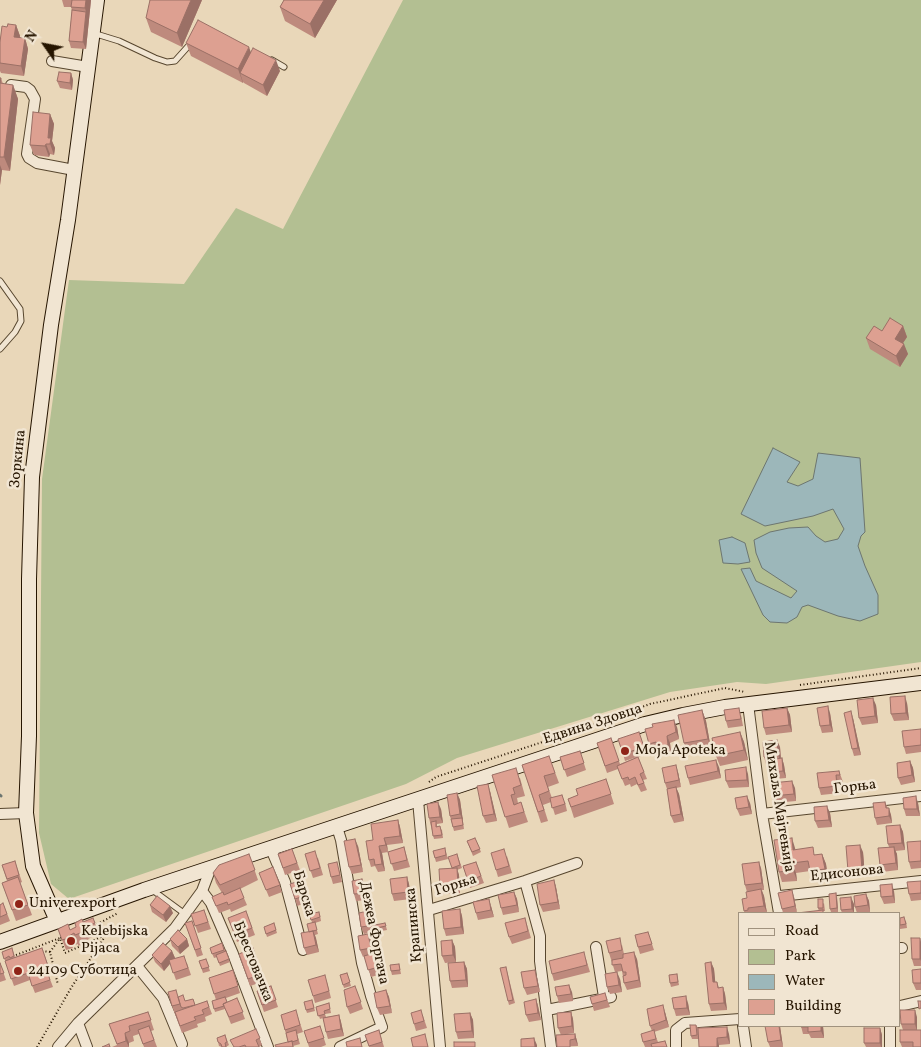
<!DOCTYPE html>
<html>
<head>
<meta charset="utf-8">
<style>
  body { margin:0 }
  #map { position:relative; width:921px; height:1047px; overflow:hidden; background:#e9d7b9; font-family:Vollkorn,serif }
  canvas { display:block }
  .legend { position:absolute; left:738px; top:912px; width:162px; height:115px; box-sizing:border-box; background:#f1e5d2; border:1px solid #a0927e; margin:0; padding:6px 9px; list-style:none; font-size:15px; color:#261500 }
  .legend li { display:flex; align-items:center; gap:10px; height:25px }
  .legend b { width:25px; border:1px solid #a0927e }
  .north { position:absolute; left:20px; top:20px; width:50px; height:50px; -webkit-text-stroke:4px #f1e5d2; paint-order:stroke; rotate:303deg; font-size:14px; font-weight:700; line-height:20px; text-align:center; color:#261500 }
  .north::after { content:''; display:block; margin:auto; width:18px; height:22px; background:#261500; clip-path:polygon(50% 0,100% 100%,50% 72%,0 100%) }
</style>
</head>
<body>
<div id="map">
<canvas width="921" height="1047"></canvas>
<ul class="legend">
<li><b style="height:6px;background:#f1e5d2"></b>Road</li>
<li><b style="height:14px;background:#b3bf92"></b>Park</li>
<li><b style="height:14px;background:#9cb7ba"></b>Water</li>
<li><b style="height:14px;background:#dda091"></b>Building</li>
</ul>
<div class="north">N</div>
</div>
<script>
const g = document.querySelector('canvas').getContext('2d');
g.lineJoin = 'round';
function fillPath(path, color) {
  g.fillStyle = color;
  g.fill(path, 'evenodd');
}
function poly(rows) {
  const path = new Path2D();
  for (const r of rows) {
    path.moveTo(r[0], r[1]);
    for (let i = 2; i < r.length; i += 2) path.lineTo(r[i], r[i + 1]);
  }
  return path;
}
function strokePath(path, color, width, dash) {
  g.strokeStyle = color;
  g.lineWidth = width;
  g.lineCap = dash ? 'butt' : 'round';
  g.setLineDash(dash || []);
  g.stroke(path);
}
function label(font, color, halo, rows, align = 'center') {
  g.font = font + ' Vollkorn,serif';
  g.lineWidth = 5;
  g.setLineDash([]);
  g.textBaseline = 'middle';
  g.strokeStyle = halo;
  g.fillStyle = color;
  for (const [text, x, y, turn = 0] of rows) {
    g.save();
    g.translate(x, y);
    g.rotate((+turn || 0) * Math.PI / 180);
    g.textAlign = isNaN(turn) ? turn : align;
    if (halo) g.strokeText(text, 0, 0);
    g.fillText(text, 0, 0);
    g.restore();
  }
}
const green = poly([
  [403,0,921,0,921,662,766,684,737,682,670,692,457,758,406,784,69,899,51,884,39,833,42,479,69,280,184,284,236,208,283,229]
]);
const water = poly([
  [773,448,800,462,787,482,798,486,813,479,818,453,860,458,865,532,861,536,858,546,865,566,878,595,878,614,860,621,838,616,808,605,802,607,797,617,787,623,770,622,763,615,741,569,750,568,756,581,791,598,797,591,762,568,756,553,754,540,770,532,789,528,808,527,816,536,825,542,838,539,844,529,833,509,813,516,765,526,741,514,773,448],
  [732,537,745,543,750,562,738,564,723,563,719,540,732,537]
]);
const stream = poly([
  [0,795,1,796]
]);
const path = poly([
  [800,685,921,668],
  [429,782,436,777,573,732,650,704,725,688,745,692],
  [94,926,118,913],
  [42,951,50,952,58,985],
  [50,952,60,938,63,937],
  [16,955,60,938,65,953,101,937,97,925],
  [37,1047,71,988,108,932]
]);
const lane = poly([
  [93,33,119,41,155,58,167,62,175,61,192,42],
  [272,60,284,67],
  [0,281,20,309,21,321,15,332,0,349],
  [151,889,185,914]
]);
const street = poly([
  [52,61,88,67],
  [11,85,26,87,30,90,35,99,27,154,29,158,37,163,74,170],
  [748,704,762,814,779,913],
  [418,800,440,1047],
  [0,814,26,813],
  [762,814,921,796],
  [337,827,341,840,362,963,371,996,382,1027,340,1047],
  [271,849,285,882,303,950],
  [525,881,540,936,540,961,551,1047],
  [202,891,211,903,233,954,268,1047],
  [780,896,921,881],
  [429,910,525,881,577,863],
  [596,947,604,997],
  [900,948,902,948],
  [137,966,163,998,182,1044],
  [900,1006,921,1001],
  [547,1010,611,997],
  [743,1026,746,1047],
  [890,1026,890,1047],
  [58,1047,78,1023],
  [87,1047,78,1023,175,928,202,891,210,870],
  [676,1047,676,1030,685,1023,740,1019]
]);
const secondary = poly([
  [57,921,33,866,26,813,29,736,29,579,32,477,51,325,68,220,97,0],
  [0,942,144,890,645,724,683,715,725,707,921,683]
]);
const wall = poly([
  [62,0,91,0,86,49,71,48,69,41,72,10,71,7,64,7],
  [202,0,182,47,151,32,146,18],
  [284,0,337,0,315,38,285,21,280,7],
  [16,25,20,36,19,38,25,38,28,49,24,76,1,73,0,71,0,42,7,27],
  [186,43,251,52,280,71,267,96,244,83,243,82,243,83,191,56],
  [71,73,73,80,72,90,60,88,57,81],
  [0,78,1,78,3,84,13,85,18,99,10,171,2,170,0,185],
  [50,114,54,124,52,141,55,148,54,155,50,154,49,157,34,155,30,145],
  [903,326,907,337,903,343,908,354,900,367,870,349,866,338,882,331],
  [907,703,909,720,894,721,891,714],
  [876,705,878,723,862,725,859,718],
  [787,708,790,715,792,732,766,735,764,728],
  [702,710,706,721,711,749,688,754,684,743],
  [830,713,833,732,822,733,820,726],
  [741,715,743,726,728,728,726,721],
  [853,718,861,755,854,756,852,749],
  [677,727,679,739,670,743,671,752,660,754,658,749,651,751,649,744],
  [921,729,921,752,906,754,904,747],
  [639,732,646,754,638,757,647,779,643,780,647,790,641,792,637,784,631,787,630,784,625,786,618,769,607,773,597,743,611,738,620,764,637,757,625,761,623,754],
  [740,732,744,742,748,760,720,766,716,756],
  [780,747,781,758,782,758,784,765,786,778,775,779,772,772,771,763,766,764,764,757],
  [580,751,586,770,567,777,560,757],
  [549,756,559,783,548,787,552,798,565,802,567,811,555,815,551,802,543,805,548,821,541,823,522,765],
  [910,761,913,768,915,782,901,785,898,778],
  [719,767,721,778,690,785,688,778],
  [839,771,843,782,838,782,840,793,821,795,819,788],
  [678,772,681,787,676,788,679,794,684,821,674,823,671,816,667,789,665,783],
  [748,774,749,787,729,788,726,781],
  [492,775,520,778,525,796,517,798,518,803,521,802,528,822,509,828],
  [606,779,614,804,574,818,568,799,578,795],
  [795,788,796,801,774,803,772,796],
  [490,791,497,821,486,823,483,816],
  [457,793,460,800,464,829,454,831,450,816],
  [885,802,891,815,892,823,877,825,875,818],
  [750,803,752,814,740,816,737,809],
  [918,803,920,816,906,816,904,809],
  [441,809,443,823,437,824,437,826,442,830,443,838,434,839,429,818],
  [830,813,832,827,818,828,815,821],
  [398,820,400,827,403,843,387,845,388,852,404,847,410,867,394,871,388,852,382,853,385,871,378,872,375,866,371,867,369,860,373,840],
  [900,825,903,832,905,850,895,851,897,854,898,870,882,872,880,865,889,847,888,844],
  [475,838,481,852,473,856,467,841],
  [921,841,921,868,911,869,909,862],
  [358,846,363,872,352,874,349,867],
  [292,849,300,870,285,875,278,854],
  [796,850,816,855,822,854,826,864,828,879,814,881,810,871,796,873,797,881,782,882,779,872],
  [433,851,446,852,448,859,436,862],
  [863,852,865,876,851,878,848,871],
  [249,854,258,880,240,889,247,905,231,912,230,909,219,913,212,897,222,893,216,883,213,873],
  [305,854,318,858,323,875,313,878],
  [457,854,462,868,457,870,459,875,460,893,443,894,440,887,452,868],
  [507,856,512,873,498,877,496,870],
  [15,861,22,882,20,883,32,915,16,921,2,883,7,881,2,865],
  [476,862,484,883,470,888,463,866],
  [273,867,282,892,269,897,259,873],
  [761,868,764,890,762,890,764,896,767,913,745,913,744,911,747,898,747,892,745,885],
  [339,869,342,882,333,884,331,877],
  [407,877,409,884,411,899,394,901,392,894],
  [362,879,365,886,367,900,356,901,354,894],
  [302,880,309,902,297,906,295,899],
  [554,880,556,887,560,909,543,912,540,905],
  [921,881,921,900,911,901,909,894],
  [894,891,895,903,884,904,881,897],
  [514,892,517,899,519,912,503,915,501,908],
  [866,894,869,901,870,912,857,913,855,907],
  [794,897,797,913,819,911,818,908,824,903,825,911,823,911,824,913,783,913,782,909],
  [837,897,838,912,831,912,830,909],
  [3,903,10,921,0,925,0,905],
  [854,904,854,913,842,913,841,910],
  [150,905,173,913,166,922,152,912],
  [491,906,494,917,478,920,476,913],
  [460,909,462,916,464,934,446,936,444,929],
  [204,910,211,929,198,933,191,914],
  [246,911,255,935,237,942,228,918],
  [309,914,320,915,321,921,315,923,318,934,315,935,319,952,307,955,304,948,312,922],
  [374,917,376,925,385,923,387,930,364,934,361,927],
  [93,918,99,934,88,939,89,941,78,946,78,944,72,946,73,948,66,950,58,929,70,930,76,927,83,922],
  [525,918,531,938,512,944,509,937],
  [900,918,906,921,907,928,900,929],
  [192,921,203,955,197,957,185,923],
  [274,923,277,933,267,937,264,927],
  [648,932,654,950,640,954,638,947],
  [170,939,187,939,189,946,180,954,172,946],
  [452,940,455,947,456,962,445,963,442,956],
  [371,941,373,953,378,952,385,973,371,977,364,956,363,957,360,950],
  [921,942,921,966,914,966,912,959],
  [222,943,230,962,220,966,217,957,214,958,210,948],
  [622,945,624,954,637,959,641,987,627,990,624,983,622,971,615,972,609,953],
  [12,948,15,957,42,948,51,973,48,974,53,987,35,993,30,980,14,986,2,952],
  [253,948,265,981,250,986,239,954],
  [172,951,175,958,187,963,191,975,176,980,170,963,164,971,155,962,152,955],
  [206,959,210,971,203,973,199,961],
  [586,959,590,972,554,981,552,974],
  [464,962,467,969,468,987,452,988,450,981],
  [711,962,714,969,715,982,717,982,719,988,723,987,725,994,727,1010,711,1011,709,1004],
  [0,963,6,980,0,982],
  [399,964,401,974,392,975,391,971],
  [506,967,515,1003,509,1005,508,1001],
  [921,969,921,990,916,990,913,983],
  [233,970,240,993,226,998,227,1002,237,998,245,1019,231,1024,225,1009,215,1012,212,1001,216,1000,209,978],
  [347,973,351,986,344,988,340,975],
  [677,974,679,985,671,987,670,983],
  [537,977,540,992,527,995,524,988],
  [620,979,622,992,610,994,607,987],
  [327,982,331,998,315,1003,313,996],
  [271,986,278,1007,264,1012,257,991],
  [355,986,363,1009,350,1014,347,1007],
  [386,990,389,997,392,1013,380,1015,377,1008],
  [572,992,573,1001,559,1003,557,996],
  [605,993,610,1007,594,1011,590,997],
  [178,997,185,1001,193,999,195,1005,207,1001,212,1014,205,1017,206,1021,197,1024,198,1027,182,1033,172,1006],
  [536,999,538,1006,541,1020,529,1022,526,1015],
  [312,1000,315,1011,307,1013,306,1010],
  [329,1003,331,1013,325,1014,326,1017,339,1015,341,1022,344,1036,328,1039,326,1032,323,1018,320,1019,316,1007],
  [688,1003,690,1015,676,1016,674,1009],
  [148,1012,154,1030,151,1031,157,1047,144,1047,139,1034,133,1036,134,1041,129,1043,129,1047,112,1047,117,1045,109,1024],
  [571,1012,573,1019,574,1033,561,1035,558,1028],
  [665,1012,669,1027,654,1032,658,1042,665,1041,667,1047,645,1047,643,1042,652,1031,650,1026],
  [470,1013,473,1020,474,1038,458,1039,456,1032],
  [281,1015,298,1017,303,1032,297,1034,300,1044,293,1046,294,1047,276,1047,288,1042],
  [423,1016,427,1028,416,1031,414,1024],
  [917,1017,917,1030,921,1047,902,1047,900,1042,903,1030,901,1024],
  [696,1025,698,1028,699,1039,692,1039,691,1036],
  [320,1026,326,1045,321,1047,309,1047,304,1031],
  [780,1026,783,1047,770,1047,768,1042],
  [801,1026,823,1026,824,1038,811,1038,809,1034,803,1034],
  [698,1028,729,1034,730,1044,719,1045],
  [880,1028,882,1035,882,1047,866,1047,864,1043],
  [256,1029,262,1045,259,1047,233,1047],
  [379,1030,384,1047,369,1047,365,1035],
  [575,1034,577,1041,578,1046,557,1047],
  [225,1035,229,1045,226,1047,222,1047,219,1046,217,1038]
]);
const shadedWall = poly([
  [86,0,91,0,86,49,83,42,86,12,85,8],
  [191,0,202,0,182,47,177,33],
  [324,0,337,0,315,38,310,24],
  [16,25,20,36,18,48,14,37],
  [25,38,28,49,24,76,21,66],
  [249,47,254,61,240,73,243,82,243,83,238,69],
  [276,60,280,71,267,96,263,85],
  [71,73,73,80,72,90,70,83],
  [13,85,18,99,10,171,4,157],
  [50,114,54,124,52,141,55,148,54,155,48,138],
  [46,144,50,154,49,157,45,146],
  [0,165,2,170,0,185],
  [903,326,907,337,899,349,895,339],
  [904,344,908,354,900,367,896,356],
  [905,696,907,703,909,720,906,713],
  [873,698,876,705,878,723,875,716],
  [828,706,830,713,833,732,830,725],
  [787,708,790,715,792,732,789,725],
  [702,710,706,721,711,749,708,739],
  [851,711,853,718,861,755,858,748],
  [674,720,677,727,679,739,676,732],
  [740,732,744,742,748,760,744,750],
  [667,736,670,743,671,752,668,745],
  [777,740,780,747,781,762,778,755],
  [782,758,784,765,786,778,783,771],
  [716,760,719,767,721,778,718,771],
  [910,761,913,768,915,782,912,775],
  [676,765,678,772,681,787,679,780],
  [746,767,748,774,749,787,747,780],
  [836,775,838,782,840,793,837,786],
  [792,781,795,788,796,801,794,794],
  [488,784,490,791,497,821,494,814],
  [676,787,679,794,684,821,681,814],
  [457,793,460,800,463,821,460,814],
  [747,796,750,803,752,814,749,807],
  [916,796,918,803,920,816,917,809],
  [438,802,441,809,443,823,440,817],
  [827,806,830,813,832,827,829,820],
  [889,808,891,815,892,823,889,816],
  [398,820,400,827,403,843,400,836],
  [900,825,903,832,905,850,902,843],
  [384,838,387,845,388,852],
  [792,838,795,848,797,860,793,850],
  [355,839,358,846,363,872,361,865],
  [860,845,863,852,865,876,862,869],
  [379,846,382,853,385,871,382,864],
  [894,847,897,854,898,870,896,863],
  [822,854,826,864,828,879,825,869],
  [759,862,761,868,764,890,762,883],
  [792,863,796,873,797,881,793,870],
  [457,868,459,875,460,893,458,886],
  [407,877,409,884,411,899,408,892],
  [362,879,365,886,367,900,365,893],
  [554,880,556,887,560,909,558,902],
  [892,884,894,891,895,903,893,896],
  [761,889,764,896,767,913,764,906],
  [792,890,794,897,797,913,795,906],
  [514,892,517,899,519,912,517,905],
  [836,893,837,897,838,912,837,908],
  [866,894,869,901,870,912,868,905],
  [851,897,854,904,854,913,852,909],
  [489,899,491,906,494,917,491,910],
  [170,906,173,913,166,922,163,915],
  [460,909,462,916,464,934,461,927],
  [313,931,316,938,319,952,316,945],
  [368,934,371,941,373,954,371,948],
  [920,938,921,942,921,961,920,959],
  [187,939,189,946,180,954,178,947],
  [452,940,455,947,456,962,453,955],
  [172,951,175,958,164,971,161,964],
  [634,952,637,959,641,987,639,980],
  [464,962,467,969,468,987,466,980],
  [711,962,714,969,716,989,713,982],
  [535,970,537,977,540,992,538,986],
  [617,972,620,979,622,992,619,985],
  [569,985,572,992,573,1001,571,994],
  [723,987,725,994,727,1010,724,1003],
  [386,990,389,997,392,1013,390,1006],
  [686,996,688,1003,690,1015,687,1008],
  [536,999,538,1006,541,1020,538,1013],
  [663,1005,665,1012,669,1027,666,1020],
  [915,1010,917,1017,917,1031,915,1024],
  [571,1012,573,1019,574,1033,572,1026],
  [470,1013,473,1020,474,1038,472,1031],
  [339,1015,341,1022,344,1036,341,1029],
  [779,1026,780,1026,783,1047,781,1040],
  [821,1026,823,1026,824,1038,821,1031],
  [727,1027,729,1034,730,1044,727,1037],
  [880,1028,882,1035,882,1047,881,1047,880,1043],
  [125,1033,129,1043,129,1047,126,1041],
  [575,1034,577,1041,578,1046,575,1039],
  [534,1038,537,1045,537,1047,535,1047],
  [717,1038,719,1045,719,1047,717,1047]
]);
const building = poly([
  [72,0,86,0,85,8,71,7,72,0],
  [150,0,191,0,177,33,146,18,150,0],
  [284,0,324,0,310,24,280,7,284,0],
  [72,10,86,12,83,42,69,41,72,10],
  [198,20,249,47,238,69,186,43,198,20],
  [8,24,16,25,14,37,25,38,21,66,0,63,0,42,2,26,7,27,8,24],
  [253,48,276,60,263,85,240,73,253,48],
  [59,72,71,73,70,83,57,81,59,72],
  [0,78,1,78,0,83,13,85,4,157,0,157,0,78],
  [33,112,50,114,48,138,51,138,50,144,46,144,45,146,30,145,33,112],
  [890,318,903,326,895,339,904,344,896,356,866,338,874,326,882,331,890,318],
  [905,696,906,713,891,714,890,697,905,696],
  [873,698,875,716,859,718,857,700,873,698],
  [828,706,830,725,820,726,817,708,828,706],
  [739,708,741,719,726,721,724,710,739,708],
  [787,708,789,725,764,728,762,711,787,708],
  [702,710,708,739,684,743,678,715,702,710],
  [851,711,858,748,852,749,844,713,851,711],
  [674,720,676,732,667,736,668,745,658,747,656,742,649,744,645,729,653,727,652,724,674,720],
  [921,729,921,745,904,747,902,731,921,729],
  [639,732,644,747,623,754,618,739,639,732],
  [740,732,744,750,716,756,712,738,740,732],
  [611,738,619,761,605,766,597,743,611,738],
  [777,740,778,755,764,757,763,742,777,740],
  [580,751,584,763,564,770,560,757,580,751],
  [549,756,555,773,544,776,549,791,539,795,544,810,538,812,522,765,549,756],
  [638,757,644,772,640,774,644,783,638,785,635,777,629,780,628,777,622,779,617,766,638,757],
  [782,758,783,771,772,772,770,760,782,758],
  [716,760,718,771,688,778,685,766,716,760],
  [910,761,912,775,898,778,897,763,910,761],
  [676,765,679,780,665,783,662,768,676,765],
  [746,767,747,780,726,781,725,770,746,767],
  [516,768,521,785,513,788,515,794,511,795,514,805,521,802,524,812,505,817,492,775,516,768],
  [839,771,840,775,836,775,837,786,819,788,817,773,839,771],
  [606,779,611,794,571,807,568,799,578,795,576,789,606,779],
  [792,781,794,794,772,796,771,783,792,781],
  [488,784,494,814,483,816,477,786,488,784],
  [676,787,681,814,671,816,667,789,676,787],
  [457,793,460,814,450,816,447,795,457,793],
  [562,795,565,804,552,808,550,798,562,795],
  [747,796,749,807,737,809,735,798,747,796],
  [916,796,917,809,904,809,903,798,916,796],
  [438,802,440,817,429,818,427,804,438,802],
  [885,802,886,808,889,808,889,816,875,818,873,803,885,802],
  [827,806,829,820,815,821,814,807,827,806],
  [462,818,463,825,453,827,451,819,462,818],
  [398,820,400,836,384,838,386,845,379,846,382,864,375,865,374,859,369,860,366,841,373,840,371,824,398,820],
  [436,821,436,827,440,826,442,835,433,836,431,822,436,821],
  [900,825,902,843,888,844,886,826,900,825],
  [475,838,480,849,472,852,467,841,475,838],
  [792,838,793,850,813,847,814,855,822,854,825,869,810,871,808,861,792,863,793,870,779,872,774,840,792,838],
  [355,839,361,865,349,867,344,841,355,839],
  [921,841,921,861,909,862,907,842,921,841],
  [860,845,862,869,848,871,846,846,860,845],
  [404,847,407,860,391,864,388,852,404,847],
  [894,847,896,863,880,865,878,848,894,847],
  [445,848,446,855,435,858,433,851,445,848],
  [292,849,297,863,283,868,278,854,292,849],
  [504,849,509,866,496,870,491,853,504,849],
  [315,851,320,868,310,871,305,854,315,851],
  [249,854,255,870,220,885,213,873,219,865,249,854],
  [457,854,460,865,452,868,448,857,457,854],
  [15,861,19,875,7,879,2,865,15,861],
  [337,862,340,875,331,877,328,864,337,862],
  [476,862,481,876,468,881,463,866,476,862],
  [759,862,762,883,745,885,742,864,759,862],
  [273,867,280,885,266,890,259,873,273,867],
  [457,868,458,886,440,887,439,869,457,868],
  [18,877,28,905,12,910,2,883,18,877],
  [407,877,408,892,392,894,390,879,407,877],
  [362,879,365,893,354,894,352,881,362,879],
  [302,880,307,895,295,899,290,884,302,880],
  [554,880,558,902,540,905,537,884,554,880],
  [921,881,921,893,909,894,907,882,921,881],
  [892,884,893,896,881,897,880,885,892,884],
  [240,888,244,898,228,905,227,902,216,906,212,897,223,892,224,895,240,888],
  [761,889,764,906,748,908,748,910,744,911,742,899,747,898,746,892,761,889],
  [792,890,795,906,782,909,778,893,792,890],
  [514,892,517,905,501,908,498,895,514,892],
  [836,893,837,908,830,909,829,894,836,893],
  [866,894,868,905,855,907,854,896,866,894],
  [157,896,170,906,163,915,150,905,157,896],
  [851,897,852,909,841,910,840,898,851,897],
  [489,899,491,910,476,913,473,902,489,899],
  [818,899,823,899,823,908,818,908,818,899],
  [3,903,7,914,0,917,0,905,3,903],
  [460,909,461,927,444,929,442,911,460,909],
  [204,910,208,922,195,926,191,914,204,910],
  [372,910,375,925,361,927,359,913,372,910],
  [823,910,823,913,797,913,823,910],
  [246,911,252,928,235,935,228,918,246,911],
  [319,912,320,917,311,920,309,914,319,912],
  [904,917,906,924,900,925,900,918,904,917],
  [93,918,95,923,84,928,86,931,75,935,74,933,69,936,69,938,62,940,58,929,68,924,70,930,76,927,75,923,82,919,83,922,93,918],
  [525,918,528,931,509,937,505,923,525,918],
  [192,921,201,948,195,950,185,923,192,921],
  [315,922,317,930,309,932,307,924,315,922],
  [274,923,276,930,266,934,264,927,274,923],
  [385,923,386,926,376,928,375,925,385,923],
  [178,930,187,939,178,947,170,939,178,930],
  [313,931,316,945,304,948,301,933,313,931],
  [648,932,652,944,638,947,635,935,648,932],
  [368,934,371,948,360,950,358,936,368,934],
  [620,938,622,950,609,953,606,941,620,938],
  [911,938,920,938,920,959,912,959,911,938],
  [452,940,453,955,442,956,441,941,452,940],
  [163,943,172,951,161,964,152,955,163,943],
  [222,943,224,950,212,954,210,948,222,943],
  [12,948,14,956,10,958,9,956,4,959,2,952,12,948],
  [42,948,48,966,11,979,5,961,42,948],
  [253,948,262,974,248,979,239,954,253,948],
  [226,951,229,959,219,963,216,955,226,951],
  [378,952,382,966,368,970,364,956,378,952],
  [584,952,587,965,552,974,549,961,584,952],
  [634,952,639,980,624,983,623,976,626,975,626,972,623,972,621,964,612,965,612,960,623,958,623,954,634,952],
  [184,956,188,968,173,973,169,960,184,956],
  [206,959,209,967,202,969,199,961,206,959],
  [464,962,466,980,450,981,448,963,464,962],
  [711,962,713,982,717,982,718,988,723,987,724,1003,709,1004,705,963,711,962],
  [0,963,4,973,0,974,0,963],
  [399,964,400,970,391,971,390,965,399,964],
  [506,967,513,1000,508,1001,500,968,506,967],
  [921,969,921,983,913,983,912,970,921,969],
  [47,970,50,980,32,986,29,976,47,970],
  [233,970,238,986,214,994,209,978,233,970],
  [535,970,538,986,524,988,521,972,535,970],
  [617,972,619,985,607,987,605,974,617,972],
  [347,973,350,982,343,985,340,975,347,973],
  [677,974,678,982,670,983,669,975,677,974],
  [325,975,329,991,313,996,308,980,325,975],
  [569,985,571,994,557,996,555,987,569,985],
  [271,986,276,1000,262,1005,257,991,271,986],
  [355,986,361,1002,347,1007,344,990,355,986],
  [176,990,180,1004,172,1006,168,992,176,990],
  [386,990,390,1006,377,1008,374,993,386,990],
  [605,993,607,1000,592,1004,590,997,605,993],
  [183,995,185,1001,193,999,195,1005,183,1008,181,1007,178,997,183,995],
  [686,996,687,1008,674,1009,672,998,686,996],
  [225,997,227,1002,223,1004,224,1006,214,1009,212,1001,225,997],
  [237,998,243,1012,229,1017,223,1004,237,998],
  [536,999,538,1013,526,1015,524,1002,536,999],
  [312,1000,314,1008,306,1010,304,1002,312,1000],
  [207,1001,209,1007,202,1010,204,1014,194,1017,196,1020,180,1026,175,1012,207,1001],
  [918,1001,921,1001,921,1008,919,1009,918,1001],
  [329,1003,330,1009,324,1011,325,1014,318,1016,316,1007,329,1003],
  [663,1005,666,1020,650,1026,647,1009,663,1005],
  [296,1010,300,1025,285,1030,281,1015,296,1010],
  [421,1010,424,1021,414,1024,411,1013,421,1010],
  [900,1010,915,1010,915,1024,901,1024,900,1010],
  [148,1012,151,1020,129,1026,130,1031,125,1033,126,1041,117,1044,109,1024,148,1012],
  [571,1012,572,1026,558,1028,557,1013,571,1012],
  [470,1013,472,1031,456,1032,454,1014,470,1013],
  [339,1015,341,1029,326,1032,323,1018,339,1015],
  [690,1025,696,1025,697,1035,691,1036,690,1025],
  [149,1026,154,1040,143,1044,138,1030,149,1026],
  [320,1026,324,1038,308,1043,304,1031,320,1026],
  [765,1026,779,1026,781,1040,768,1042,765,1026],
  [801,1026,821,1026,821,1031,808,1032,808,1027,801,1027,801,1026],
  [727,1027,727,1037,717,1038,717,1047,699,1047,698,1028,727,1027],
  [864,1028,880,1028,880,1043,864,1043,864,1028],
  [256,1029,260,1038,256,1040,259,1047,246,1047,245,1045,239,1047,234,1047,230,1040,256,1029],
  [296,1030,298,1040,292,1042,292,1041,288,1042,286,1033,296,1030],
  [379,1030,382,1042,369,1046,365,1035,379,1030],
  [654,1030,656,1039,643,1042,641,1034,654,1030],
  [900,1030,921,1030,921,1047,913,1047,913,1042,900,1042,900,1030],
  [425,1034,428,1047,413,1047,411,1038,425,1034],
  [575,1034,575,1039,570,1040,570,1047,557,1047,556,1035,575,1034],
  [225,1035,227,1042,225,1043,226,1047,222,1047,221,1044,218,1042,217,1038,225,1035],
  [360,1038,362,1047,347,1047,346,1042,360,1038],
  [534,1038,535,1047,521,1047,521,1039,534,1038],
  [292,1041,293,1047,276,1047,275,1045,292,1041],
  [665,1041,667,1047,652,1047,651,1044,665,1041],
  [454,1042,475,1042,475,1047,454,1047,454,1042],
  [109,1044,110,1047,102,1047,109,1044]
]);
const markers = [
  [625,751,5,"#8f2418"],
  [19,904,5,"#8f2418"],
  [71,941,5,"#8f2418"],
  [18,971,5,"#8f2418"]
];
const streetNames = [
  ["Зоркина",19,459,-84],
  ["Едвина Здовца",593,725,-18],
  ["Горња",855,788,-7],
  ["Михаља Мајтењија",778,807,81],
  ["Едисонова",847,874,-6],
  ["Горња",456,886,-17],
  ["Барска",303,894,73],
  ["Крапинска",415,925,-95],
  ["Дежеа Форгача",373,933,79],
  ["Брестовачка",252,962,68]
];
const poiNames = [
  ["Moja Apoteka",635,751],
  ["Univerexport",29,904],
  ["Kelebijska",81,932],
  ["Pijaca",81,949],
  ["24109 Суботица",28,971]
];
fillPath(green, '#b3bf92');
fillPath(water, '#9cb7ba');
strokePath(water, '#6d7670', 1);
strokePath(stream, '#6d7670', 3);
strokePath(lane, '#57462e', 7);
strokePath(street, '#57462e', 12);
strokePath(secondary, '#261500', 16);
strokePath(path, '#261500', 2, [1, 2.5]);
strokePath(lane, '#f1e5d2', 5);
strokePath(street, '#f1e5d2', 10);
strokePath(secondary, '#f1e5d2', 14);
fillPath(wall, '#be8a7d');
fillPath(shadedWall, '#9b7066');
fillPath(building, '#dda091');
strokePath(building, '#9b7066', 1);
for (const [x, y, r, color] of markers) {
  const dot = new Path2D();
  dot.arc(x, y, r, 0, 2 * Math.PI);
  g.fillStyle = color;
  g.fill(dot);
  strokePath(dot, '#f1e5d2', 2);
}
label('15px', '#261500', '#f1e5d2', streetNames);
label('15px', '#261500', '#f1e5d2', poiNames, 'left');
</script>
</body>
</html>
